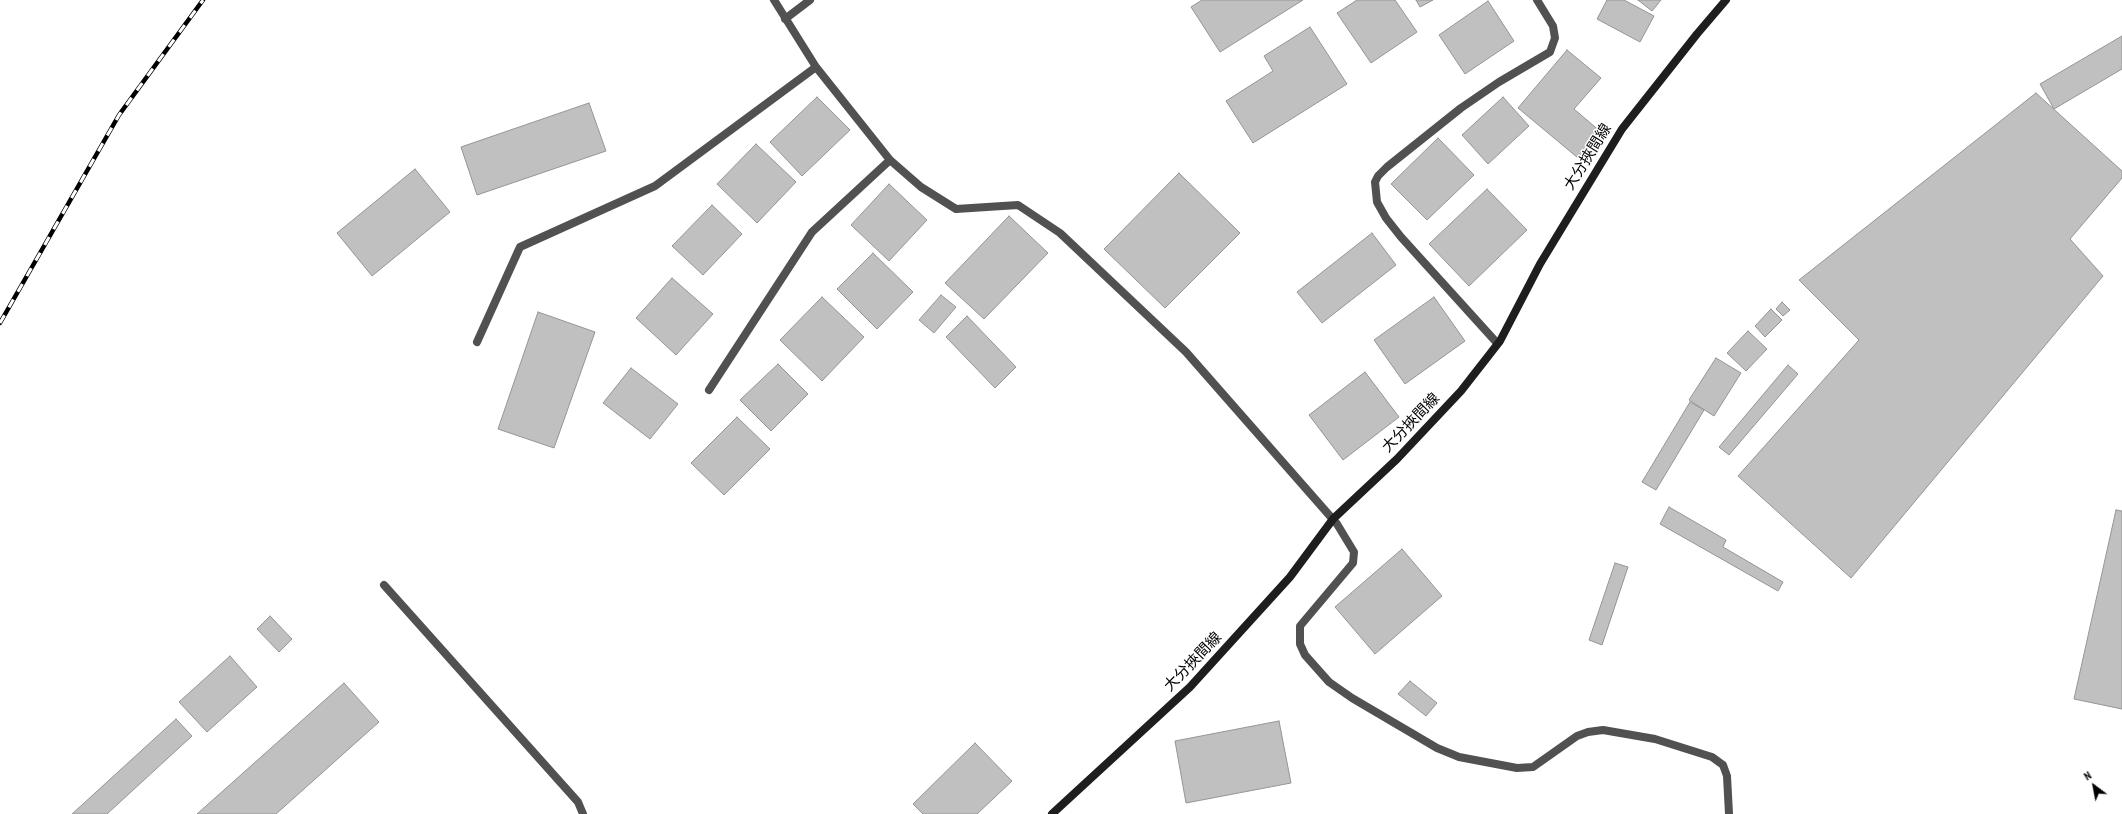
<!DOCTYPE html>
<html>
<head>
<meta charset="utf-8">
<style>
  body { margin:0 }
  #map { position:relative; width:2122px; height:814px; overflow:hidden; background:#fff; font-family:"PT Sans Narrow",sans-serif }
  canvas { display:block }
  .north { position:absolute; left:2074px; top:766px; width:40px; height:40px; -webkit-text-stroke:3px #fff; paint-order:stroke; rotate:328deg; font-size:11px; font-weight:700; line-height:16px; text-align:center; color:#000 }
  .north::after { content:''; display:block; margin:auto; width:14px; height:18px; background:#000; clip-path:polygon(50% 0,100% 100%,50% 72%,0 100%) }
</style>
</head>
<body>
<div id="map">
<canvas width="2122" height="814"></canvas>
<div class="north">N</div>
</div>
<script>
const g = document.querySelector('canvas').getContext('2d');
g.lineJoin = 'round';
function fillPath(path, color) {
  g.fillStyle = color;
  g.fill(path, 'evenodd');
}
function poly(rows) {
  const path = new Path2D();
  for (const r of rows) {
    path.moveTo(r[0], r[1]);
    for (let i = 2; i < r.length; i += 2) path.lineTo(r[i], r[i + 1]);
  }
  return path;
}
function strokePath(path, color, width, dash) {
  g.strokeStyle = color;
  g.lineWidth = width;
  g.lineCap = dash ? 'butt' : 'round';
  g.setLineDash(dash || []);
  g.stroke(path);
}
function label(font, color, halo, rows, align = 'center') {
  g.font = font + ' "PT Sans Narrow","Noto Sans JP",sans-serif';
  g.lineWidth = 3;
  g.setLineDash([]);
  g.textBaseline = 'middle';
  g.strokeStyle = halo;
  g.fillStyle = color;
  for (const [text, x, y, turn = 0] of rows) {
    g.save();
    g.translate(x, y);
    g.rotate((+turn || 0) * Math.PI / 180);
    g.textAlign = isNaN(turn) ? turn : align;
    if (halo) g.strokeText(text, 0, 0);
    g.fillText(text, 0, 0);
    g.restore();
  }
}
const building = poly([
  [1202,0,1303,0,1220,52,1191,7,1202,0],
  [1357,0,1395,0,1417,32,1371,63,1337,13,1357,0],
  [1416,0,1433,0,1420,7,1416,0],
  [1607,0,1624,0,1654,16,1640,42,1597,19,1607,0],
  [1638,0,1661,0,1652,11,1638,0],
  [1488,1,1514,41,1465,74,1439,35,1488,1],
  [1310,27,1347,84,1253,143,1226,101,1273,71,1264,56,1310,27],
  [2122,36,2122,69,2054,109,2040,84,2122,36],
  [1567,50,1601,78,1574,109,1601,132,1578,158,1518,108,1567,50],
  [2036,93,2122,171,2122,178,2070,239,2103,276,1851,578,1738,476,1859,340,1799,280,2036,93],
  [817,97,850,130,802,176,770,142,817,97],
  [1503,97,1529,126,1488,164,1462,135,1503,97],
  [589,103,606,151,477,195,461,147,589,103],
  [1438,138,1474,175,1427,220,1391,184,1438,138],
  [756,144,796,182,757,223,717,184,756,144],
  [415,169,450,212,372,276,337,233,415,169],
  [1179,173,1240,233,1165,308,1104,249,1179,173],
  [889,184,927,220,889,261,851,225,889,184],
  [1487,189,1527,230,1469,286,1429,244,1487,189],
  [712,205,742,234,703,275,672,246,712,205],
  [1009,216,1048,253,984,319,945,283,1009,216],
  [1372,233,1396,265,1322,323,1297,292,1372,233],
  [873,253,913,292,877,329,837,289,873,253],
  [672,278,713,314,676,355,636,318,672,278],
  [941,295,956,307,934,333,919,320,941,295],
  [822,297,864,337,822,381,780,340,822,297],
  [1434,297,1465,341,1405,384,1374,340,1434,297],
  [1782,302,1790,310,1783,316,1776,309,1782,302],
  [1771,309,1782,320,1765,337,1755,326,1771,309],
  [538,312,595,332,554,448,498,429,538,312],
  [967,316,1016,367,995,388,946,337,967,316],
  [1748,331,1767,349,1746,371,1727,353,1748,331],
  [1716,358,1741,373,1714,416,1689,400,1716,358],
  [778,364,808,394,771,431,740,400,778,364],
  [1788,365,1798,374,1729,455,1719,447,1788,365],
  [631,368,678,404,650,439,603,403,631,368],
  [1365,372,1399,417,1343,460,1309,415,1365,372],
  [1690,402,1704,410,1656,490,1642,482,1690,402],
  [737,417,770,449,724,495,691,463,737,417],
  [1669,507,1726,540,1723,547,1783,582,1778,591,1660,524,1669,507],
  [2116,510,2122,511,2122,709,2074,699,2116,510],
  [1402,549,1442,596,1375,654,1335,607,1402,549],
  [1615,563,1628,567,1602,645,1589,640,1615,563],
  [270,616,292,639,279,652,257,629,270,616],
  [230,656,257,687,207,732,179,702,230,656],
  [1410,681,1437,703,1426,716,1398,694,1410,681],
  [344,683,379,722,276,814,197,814,344,683],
  [176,719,192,736,107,814,72,814,176,719],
  [1279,721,1291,783,1186,803,1175,741,1279,721],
  [975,743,1012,781,977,814,923,814,913,804,975,743]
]);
const lane = poly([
  [384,585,578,802,583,814]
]);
const street = poly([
  [774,0,816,67,890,160,921,187,956,209,1018,205,1060,233,1186,352,1337,524,1354,552,1353,563,1300,626,1300,644,1305,655,1329,682,1352,698,1437,748,1459,757,1517,768,1533,767,1577,736,1588,732,1603,730,1655,739,1712,757,1723,765,1727,776,1729,814],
  [785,19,810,0],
  [477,342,520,247,655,186,816,67],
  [1497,343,1401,237,1386,218,1377,202,1375,182,1378,176,1387,167,1461,108,1499,82,1550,52,1555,38,1553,26,1537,0],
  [709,390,812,232,890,160]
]);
const secondary = poly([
  [1052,814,1190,687,1290,577,1333,519,1397,459,1461,391,1500,341,1540,264,1622,129,1697,34,1726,0]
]);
const rail = poly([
  [0,323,119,115,203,0]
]);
const streetNames = [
  ["大分挾間線",1588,157,-58],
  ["大分挾間線",1411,423,-46],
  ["大分挾間線",1193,662,-46]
];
fillPath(building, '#c0c0c0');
strokePath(building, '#959595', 1);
strokePath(lane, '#515151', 8);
strokePath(street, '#515151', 8);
strokePath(secondary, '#1e1e1e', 8);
strokePath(rail, '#000', 4.5);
strokePath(rail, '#fff', 3, [9]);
label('15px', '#000', '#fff', streetNames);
</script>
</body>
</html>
